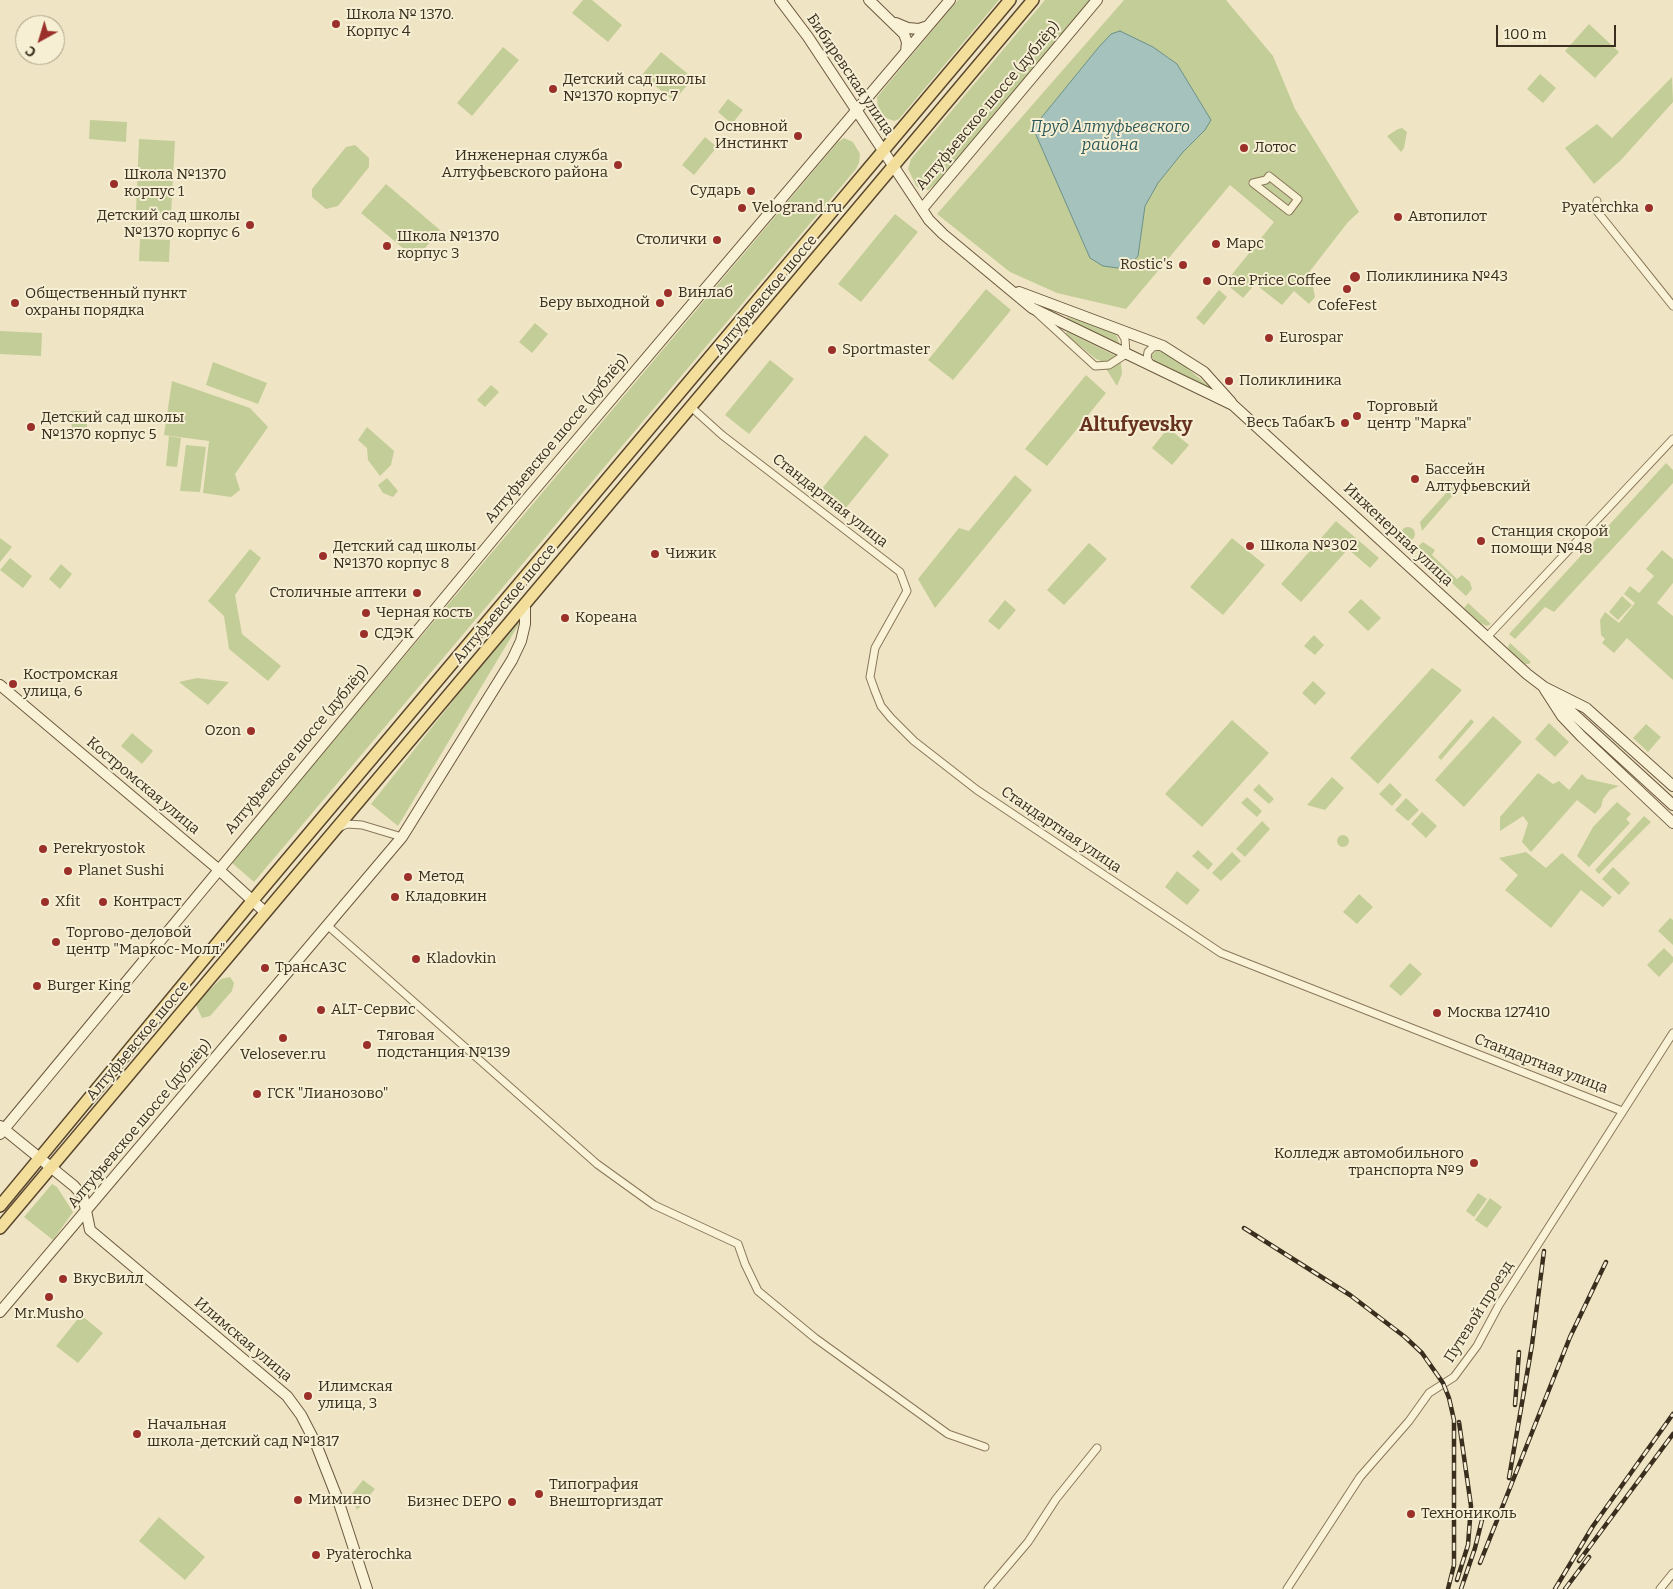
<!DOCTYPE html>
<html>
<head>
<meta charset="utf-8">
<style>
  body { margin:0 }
  #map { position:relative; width:1673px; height:1589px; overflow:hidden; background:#efe5c4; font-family:Bitter,serif }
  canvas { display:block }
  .north { position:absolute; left:15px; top:15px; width:50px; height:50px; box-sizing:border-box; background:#f6efd4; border:1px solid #aba28b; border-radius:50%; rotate:219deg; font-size:14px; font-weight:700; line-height:20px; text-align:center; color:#3a2e1e }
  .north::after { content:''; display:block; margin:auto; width:18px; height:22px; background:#9a3029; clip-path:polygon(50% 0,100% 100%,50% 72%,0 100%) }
  .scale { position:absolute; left:1496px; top:25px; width:120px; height:22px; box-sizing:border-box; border:2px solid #3a2e1e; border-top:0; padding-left:6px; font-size:15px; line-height:18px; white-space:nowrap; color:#3a2e1e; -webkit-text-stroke:4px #f6efd4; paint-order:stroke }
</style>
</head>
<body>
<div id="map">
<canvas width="1673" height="1589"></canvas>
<div class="north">С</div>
<div class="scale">100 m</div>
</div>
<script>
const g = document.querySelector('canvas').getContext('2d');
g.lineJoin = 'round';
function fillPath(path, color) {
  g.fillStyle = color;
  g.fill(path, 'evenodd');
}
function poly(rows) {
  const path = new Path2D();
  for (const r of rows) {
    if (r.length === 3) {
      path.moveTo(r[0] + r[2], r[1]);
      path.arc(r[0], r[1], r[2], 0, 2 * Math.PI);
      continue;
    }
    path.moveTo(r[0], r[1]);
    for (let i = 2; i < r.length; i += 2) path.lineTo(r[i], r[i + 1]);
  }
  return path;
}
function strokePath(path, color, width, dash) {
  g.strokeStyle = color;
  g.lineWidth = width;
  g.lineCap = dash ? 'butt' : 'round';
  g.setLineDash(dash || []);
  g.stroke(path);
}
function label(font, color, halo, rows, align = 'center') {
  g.font = font + ' Bitter,serif';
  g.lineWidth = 4;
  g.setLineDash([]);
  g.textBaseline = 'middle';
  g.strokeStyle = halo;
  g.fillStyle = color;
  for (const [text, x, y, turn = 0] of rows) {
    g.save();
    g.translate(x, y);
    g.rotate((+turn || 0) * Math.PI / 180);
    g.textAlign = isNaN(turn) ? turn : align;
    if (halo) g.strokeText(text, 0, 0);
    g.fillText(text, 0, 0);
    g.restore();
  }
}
const green = poly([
  [583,0,592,0,622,25,608,42,572,13],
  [958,0,999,0,899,119,894,121,886,118,878,110,877,97],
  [1045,0,1090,0,938,182,928,190,917,187,908,169,911,159],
  [1124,0,1226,0,1273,56,1295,109,1359,212,1348,222,1310,271,1315,297,1309,304,1294,291,1282,305,1255,284,1243,298,1225,283,1274,222,1230,185,1126,309,1057,293,1010,272,937,214],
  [1589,24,1619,52,1595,78,1565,51],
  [503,47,519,60,472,116,457,103],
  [661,52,693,78,674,101,642,75],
  [1540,74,1556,88,1543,103,1527,89],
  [1672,77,1673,102,1621,160,1594,184,1565,148,1597,124,1612,138],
  [728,99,743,110,732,124,718,112],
  [90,120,127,122,126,142,89,139],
  [1398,129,1402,128,1407,132,1404,148,1401,152,1387,136],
  [705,137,717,147,694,175,682,165],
  [844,138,853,142,860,154,859,163,856,169,254,882,231,862,838,142],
  [139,139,175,141,171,214,136,212],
  [355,145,369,158,369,167,338,206,326,209,312,197,312,189,346,147],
  [386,184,440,230,416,259,361,213],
  [895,214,918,232,861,302,838,284],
  [140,239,170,240,169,262,139,261],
  [986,289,1011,310,953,380,928,360],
  [1219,290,1227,297,1204,325,1196,318],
  [1067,317,1112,331,1117,336,1120,347,1067,321],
  [535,323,548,334,532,353,519,342],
  [0,331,42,333,41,356,0,354],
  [1067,332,1116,356,1111,361,1104,362,1096,359,1065,334],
  [1157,350,1177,360,1215,391,1156,363,1151,356],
  [770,360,794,379,749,434,725,415],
  [213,362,267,383,258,404,206,385],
  [1121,362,1122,374,1117,386,1106,369],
  [1086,375,1106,393,1047,466,1025,449],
  [172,381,250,408,268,427,235,474,240,490,231,497,203,493,209,441,164,435],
  [491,385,499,392,485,407,477,400],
  [71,411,87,411,87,431,72,431],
  [367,427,394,451,391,465,380,476,368,460,367,448,358,440],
  [1168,428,1189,445,1172,465,1152,448],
  [865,435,889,455,845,509,821,490],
  [169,436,181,438,177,467,166,466],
  [186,445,206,447,200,492,180,491],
  [1666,463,1673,470,1673,483,1554,612,1545,607,1515,639,1509,634],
  [1015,475,1032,490,935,608,918,579,959,528,969,531],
  [387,478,398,491,393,497,383,493,378,485],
  [1456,482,1460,487,1422,531,1420,522],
  [1336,521,1379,558,1370,568,1348,549,1301,602,1281,584],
  [1408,534,7],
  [0,538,12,547,0,562],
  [1232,538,1265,565,1223,615,1190,587],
  [1423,542,1435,550,1432,555,1457,579,1462,575,1470,582,1472,589,1466,596,1415,549],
  [1089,543,1107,559,1064,605,1047,590],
  [250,549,261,558,235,595,242,634,281,666,268,681,229,649,224,616,208,601],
  [1662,550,1673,559,1673,583,1657,603,1673,616,1673,680,1627,638,1614,653,1602,643,1605,639,1601,635,1600,620,1605,612,1619,623,1635,603,1624,594,1630,586,1639,593,1654,576,1646,569],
  [10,558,32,576,23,588,0,570],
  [61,564,72,574,60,589,49,579],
  [1622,596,1632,605,1618,620,1609,612],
  [1361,599,1381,618,1368,631,1348,612],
  [1005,600,1016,610,999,630,988,621],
  [1468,603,1491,624,1487,626,1480,623,1464,608],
  [518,619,519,624,398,826,371,804],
  [1314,635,1324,645,1315,655,1304,646],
  [1510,643,1531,662,1529,664,1523,664,1509,651,1508,647],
  [1432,668,1462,690,1378,784,1350,758],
  [197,678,229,682,208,705,179,682],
  [1313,681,1326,693,1315,705,1302,693],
  [1493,716,1522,742,1464,807,1435,780],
  [1471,719,1474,722,1441,760,1438,757],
  [1232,720,1269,753,1202,827,1165,794],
  [1549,723,1569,742,1555,757,1535,739],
  [1646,724,1661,737,1648,752,1633,738],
  [132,733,153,751,142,764,121,746],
  [1538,773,1553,784,1559,781,1569,790,1582,774,1587,779,1619,786,1610,790,1603,799,1601,807,1595,814,1577,800,1531,852,1522,842,1528,823,1523,816,1500,831,1500,817],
  [1332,777,1344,788,1325,810,1307,805],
  [1390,783,1402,795,1392,806,1379,794],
  [1259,784,1274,799,1269,804,1253,790],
  [1247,797,1262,811,1257,817,1241,803],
  [1406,798,1419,810,1408,821,1395,810],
  [1617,802,1631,814,1626,819,1630,823,1589,867,1577,856,1593,827],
  [1422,812,1437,826,1426,838,1411,824],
  [1644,816,1651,822,1599,874,1595,870],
  [1262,821,1270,829,1245,857,1236,849],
  [1343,841,6],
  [1198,850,1213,864,1208,870,1192,856],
  [1232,852,1241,861,1221,881,1212,873],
  [1526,852,1546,868,1562,853,1612,897,1603,907,1581,890,1551,928,1505,890,1518,875,1499,858],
  [1613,867,1630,883,1619,895,1602,879],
  [1177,871,1200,890,1187,905,1165,887],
  [1359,894,1373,907,1357,924,1343,912],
  [1670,918,1673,920,1673,945,1658,931],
  [1664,948,1673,957,1673,962,1659,977,1647,965],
  [1410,963,1422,974,1401,996,1389,986],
  [230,977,234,983,232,991,210,1016,202,1018,196,1005,198,1001,221,979],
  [52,1184,57,1187,73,1212,53,1240,24,1217],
  [1478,1193,1487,1199,1474,1217,1466,1211],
  [1490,1198,1502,1207,1487,1228,1475,1220],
  [81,1315,103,1333,78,1363,56,1346],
  [363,1480,375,1489,357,1510,351,1495],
  [159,1517,205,1557,185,1580,139,1541]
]);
const water = poly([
  [1120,31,1153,47,1177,64,1211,120,1205,130,1183,152,1158,183,1145,206,1138,256,1130,265,1118,268,1103,266,1090,258,1033,128,1098,48,1111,34,1120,31]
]);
const street = poly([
  [1269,176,1298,199,1289,211,1253,183,1266,180,1269,176],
  [1597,201,1596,210,1673,306],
  [1036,312,1095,366,1109,365,1126,354,1125,339,1119,329],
  [1151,365,1147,358,1148,352,1153,347,1160,346],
  [691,407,722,435,900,572,907,591,875,648,870,677,875,691,881,706,891,718,914,741,977,790,1221,953,1622,1111],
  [1487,637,1673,439],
  [338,828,347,824,362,825,402,837],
  [327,925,597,1164,654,1205,738,1244,745,1264,758,1291,815,1338,948,1434,985,1447],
  [988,1589,1028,1542,1056,1499,1097,1448],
  [1287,1589,1360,1477,1409,1421,1429,1393,1454,1377,1477,1346,1499,1305,1673,1033],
  [1660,1589,1673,1573]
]);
const secondary = poly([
  [780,0,808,37,929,220,943,234,1032,308,1233,405,1527,674,1544,687,1586,708,1673,786],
  [869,0,904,34,907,42,906,52],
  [896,23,908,28,919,29,928,26],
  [922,209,1097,0],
  [1019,292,1163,346,1204,372,1231,402],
  [0,685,218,869,265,912],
  [1544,688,1562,716,1582,737,1673,823],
  [1554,696,1673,805],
  [0,1126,74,1186,83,1196,90,1230,287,1396,301,1415,316,1444,338,1500,367,1589],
  [0,1134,520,507,950,0],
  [0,1312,402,837,512,660,521,641,525,624,525,604]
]);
const primary = poly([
  [0,1206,253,900,1010,0],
  [0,1228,1033,0]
]);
const rail = poly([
  [1244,1228,1350,1295,1405,1337,1422,1353,1443,1383,1449,1398,1454,1420,1454,1565,1448,1589],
  [1515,1405,1519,1352],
  [1509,1478,1532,1345,1544,1251],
  [1579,1561,1673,1434],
  [1480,1563,1570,1337,1606,1262],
  [1457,1580,1468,1545,1471,1506,1459,1422],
  [1461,1589,1475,1548,1484,1512],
  [1555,1589,1593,1526,1673,1414],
  [1565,1589,1589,1557]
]);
const markers = [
  [336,24,5,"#9a3029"],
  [553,89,5,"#9a3029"],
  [798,136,5,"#9a3029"],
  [1244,148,5,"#9a3029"],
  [618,165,5,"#9a3029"],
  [114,184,5,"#9a3029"],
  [751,191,5,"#9a3029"],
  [742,208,5,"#9a3029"],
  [1649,208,5,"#9a3029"],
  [1398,217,5,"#9a3029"],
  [250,225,5,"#9a3029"],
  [717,240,5,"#9a3029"],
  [1216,244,5,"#9a3029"],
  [387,246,5,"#9a3029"],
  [1183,265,5,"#9a3029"],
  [1355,277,6,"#9a3029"],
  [1207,281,5,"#9a3029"],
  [1347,289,5,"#9a3029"],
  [668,293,5,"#9a3029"],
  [15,303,5,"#9a3029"],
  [660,303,5,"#9a3029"],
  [1269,338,5,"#9a3029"],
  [832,350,5,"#9a3029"],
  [1229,381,5,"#9a3029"],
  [1357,416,5,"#9a3029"],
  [1345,423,5,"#9a3029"],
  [31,427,5,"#9a3029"],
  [1415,479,5,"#9a3029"],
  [1481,541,5,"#9a3029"],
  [1250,546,5,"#9a3029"],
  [655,554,5,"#9a3029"],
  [323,556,5,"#9a3029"],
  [417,593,5,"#9a3029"],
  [366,613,5,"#9a3029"],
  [565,618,5,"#9a3029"],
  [364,634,5,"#9a3029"],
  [13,684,5,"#9a3029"],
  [251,731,5,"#9a3029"],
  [43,849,5,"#9a3029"],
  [68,871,5,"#9a3029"],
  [408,877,5,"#9a3029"],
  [395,897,5,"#9a3029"],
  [45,902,5,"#9a3029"],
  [103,902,5,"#9a3029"],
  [56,942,5,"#9a3029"],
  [416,959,5,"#9a3029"],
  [265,968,5,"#9a3029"],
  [37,986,5,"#9a3029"],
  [321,1010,5,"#9a3029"],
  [1437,1013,5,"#9a3029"],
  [283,1038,5,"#9a3029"],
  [367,1045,5,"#9a3029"],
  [257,1094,5,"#9a3029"],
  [1474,1163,5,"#9a3029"],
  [63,1279,5,"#9a3029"],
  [49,1297,5,"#9a3029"],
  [308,1396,5,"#9a3029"],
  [137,1434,5,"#9a3029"],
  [539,1494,5,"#9a3029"],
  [298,1500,5,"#9a3029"],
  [512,1502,5,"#9a3029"],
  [1411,1514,5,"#9a3029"],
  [316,1555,5,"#9a3029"]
];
const poiNames = [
  ["Школа № 1370.",346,15],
  ["Корпус 4",346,32],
  ["Детский сад школы",563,80],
  ["№1370 корпус 7",563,97],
  ["Основной",788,127,"right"],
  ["Инстинкт",788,144,"right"],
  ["Лотос",1254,148],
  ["Инженерная служба",608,156,"right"],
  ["Алтуфьевского района",608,173,"right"],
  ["Школа №1370",124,175],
  ["корпус 1",124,192],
  ["Сударь",741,191,"right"],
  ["Velogrand.ru",752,208],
  ["Pyaterchka",1639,208,"right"],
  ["Детский сад школы",240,216,"right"],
  ["№1370 корпус 6",240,233,"right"],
  ["Автопилот",1408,217],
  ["Школа №1370",397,237],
  ["корпус 3",397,254],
  ["Столички",707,240,"right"],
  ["Марс",1226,244],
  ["Rostic's",1173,265,"right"],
  ["Поликлиника №43",1366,277],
  ["One Price Coffee",1217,281],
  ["Винлаб",678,293],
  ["Общественный пункт",25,294],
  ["охраны порядка",25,311],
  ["Беру выходной",650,303,"right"],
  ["CofeFest",1347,306,"center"],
  ["Eurospar",1279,338],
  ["Sportmaster",842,350],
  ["Поликлиника",1239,381],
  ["Торговый",1367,407],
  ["центр \"Марка\"",1367,424],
  ["Детский сад школы",41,418],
  ["№1370 корпус 5",41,435],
  ["Весь ТабакЪ",1335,423,"right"],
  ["Бассейн",1425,470],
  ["Алтуфьевский",1425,487],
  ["Станция скорой",1491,532],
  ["помощи №48",1491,549],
  ["Школа №302",1260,546],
  ["Детский сад школы",333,547],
  ["№1370 корпус 8",333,564],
  ["Чижик",665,554],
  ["Столичные аптеки",407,593,"right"],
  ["Черная кость",376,613],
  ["Кореана",575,618],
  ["СДЭК",374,634],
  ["Костромская",23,675],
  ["улица, 6",23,692],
  ["Ozon",241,731,"right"],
  ["Perekryostok",53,849],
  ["Planet Sushi",78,871],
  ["Метод",418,877],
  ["Кладовкин",405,897],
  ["Xfit",55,902],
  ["Контраст",113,902],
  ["Торгово-деловой",66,933],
  ["центр \"Маркос-Молл\"",66,950],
  ["Kladovkin",426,959],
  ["ТрансАЗС",275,968],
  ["Burger King",47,986],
  ["ALT-Сервис",331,1010],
  ["Москва 127410",1447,1013],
  ["Тяговая",377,1036],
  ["подстанция №139",377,1053],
  ["Velosever.ru",283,1055,"center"],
  ["ГСК \"Лианозово\"",267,1094],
  ["Колледж автомобильного",1464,1154,"right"],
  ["транспорта №9",1464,1171,"right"],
  ["ВкусВилл",73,1279],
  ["Mr.Musho",49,1314,"center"],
  ["Илимская",318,1387],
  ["улица, 3",318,1404],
  ["Начальная",147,1425],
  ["школа-детский сад №1817",147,1442],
  ["Типография",549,1485],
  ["Внешторгиздат",549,1502],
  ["Мимино",308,1500],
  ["Бизнес DEPO",502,1502,"right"],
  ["Технониколь",1421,1514],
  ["Pyaterochka",326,1555]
];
const streetNames = [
  ["Бибиревская улица",850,75,56],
  ["Алтуфьевское шоссе (дублёр)",988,106,-50],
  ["Алтуфьевское шоссе",766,295,-50],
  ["Алтуфьевское шоссе (дублёр)",557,439,-50],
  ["Стандартная улица",830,501,38],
  ["Инженерная улица",1398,535,43],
  ["Алтуфьевское шоссе",505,604,-50],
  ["Алтуфьевское шоссе (дублёр)",297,750,-50],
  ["Костромская улица",143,786,40],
  ["Стандартная улица",1061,830,34],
  ["Алтуфьевское шоссе",138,1041,-50],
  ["Стандартная улица",1541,1064,21],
  ["Алтуфьевское шоссе (дублёр)",140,1124,-50],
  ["Путевой проезд",1479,1312,-58],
  ["Илимская улица",243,1340,40]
];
const waterNames = [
  ["Пруд Алтуфьевского",1110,128],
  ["района",1110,146]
];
const districtNames = [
  ["Altufyevsky",1136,425]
];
fillPath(green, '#c3cd97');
fillPath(water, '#a6c2bc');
strokePath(water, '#6c918a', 1);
strokePath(street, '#8a775a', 9);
strokePath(secondary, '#6c583d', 12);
strokePath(primary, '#58452e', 14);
strokePath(street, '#f9f2d7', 7);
strokePath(secondary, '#f9f2d7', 10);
strokePath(primary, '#f3de9b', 11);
strokePath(rail, '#3a2e1e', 4.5);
strokePath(rail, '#f6efd4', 2.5, [8]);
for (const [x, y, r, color] of markers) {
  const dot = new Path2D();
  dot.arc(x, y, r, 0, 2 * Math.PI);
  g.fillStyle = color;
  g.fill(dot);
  strokePath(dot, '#f6efd4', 2);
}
label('15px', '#3a2e1e', '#f6efd4', poiNames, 'left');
label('15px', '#3a2e1e', '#f6efd4', streetNames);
label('italic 16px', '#2d595a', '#f6efd4', waterNames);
label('bold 20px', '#67321d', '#f6efd4', districtNames);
</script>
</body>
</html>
